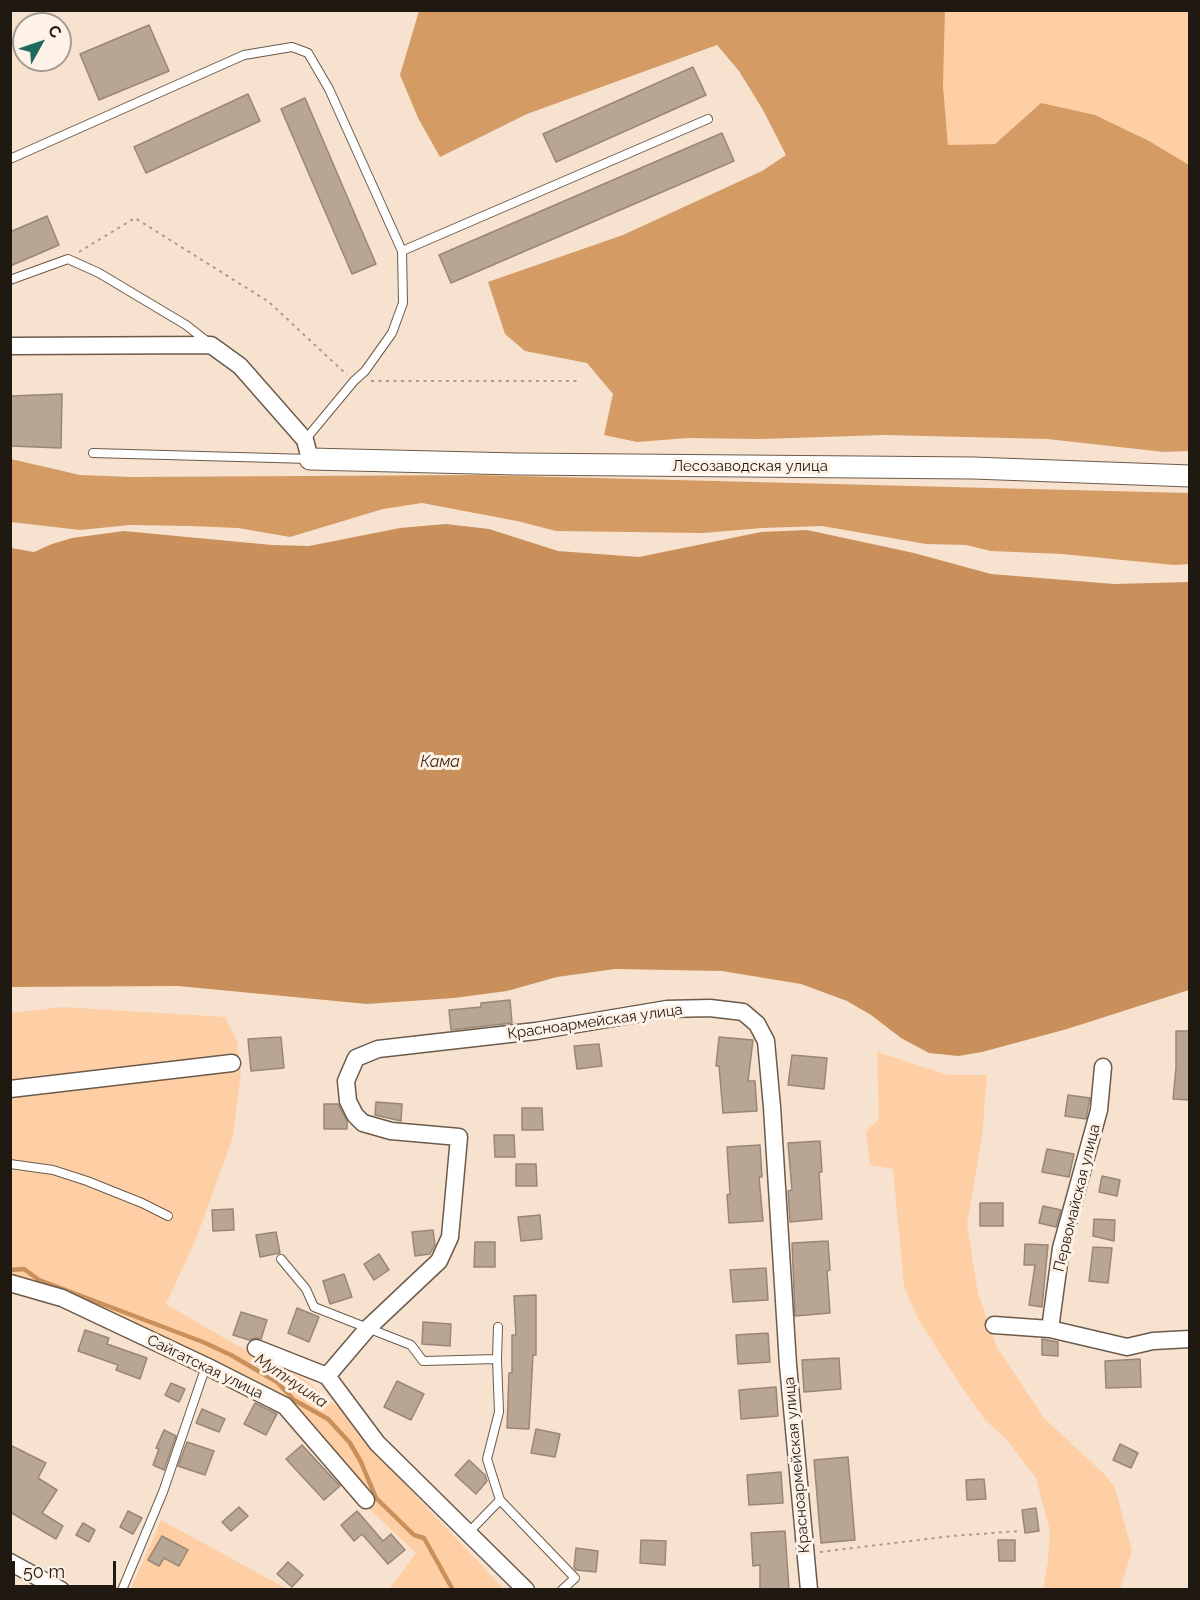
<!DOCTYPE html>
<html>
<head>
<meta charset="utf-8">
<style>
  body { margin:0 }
  #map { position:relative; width:1200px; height:1600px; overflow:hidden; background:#f7e2d0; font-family:Raleway,sans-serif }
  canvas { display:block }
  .frame { position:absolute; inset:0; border:12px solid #201912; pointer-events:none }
  .north { position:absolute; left:12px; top:12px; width:60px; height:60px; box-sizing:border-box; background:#fef1e6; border:2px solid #a59b91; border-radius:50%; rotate:50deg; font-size:16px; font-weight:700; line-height:24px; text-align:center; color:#201912 }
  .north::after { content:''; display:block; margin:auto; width:21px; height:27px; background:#206961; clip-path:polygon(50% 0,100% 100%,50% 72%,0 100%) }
  .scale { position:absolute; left:12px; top:1561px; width:104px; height:27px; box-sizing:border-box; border:3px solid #201912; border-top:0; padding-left:8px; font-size:18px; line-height:21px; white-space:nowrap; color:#201912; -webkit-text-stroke:4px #fef1e6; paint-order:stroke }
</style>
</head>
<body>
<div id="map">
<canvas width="1200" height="1600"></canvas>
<div class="frame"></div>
<div class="north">С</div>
<div class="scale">50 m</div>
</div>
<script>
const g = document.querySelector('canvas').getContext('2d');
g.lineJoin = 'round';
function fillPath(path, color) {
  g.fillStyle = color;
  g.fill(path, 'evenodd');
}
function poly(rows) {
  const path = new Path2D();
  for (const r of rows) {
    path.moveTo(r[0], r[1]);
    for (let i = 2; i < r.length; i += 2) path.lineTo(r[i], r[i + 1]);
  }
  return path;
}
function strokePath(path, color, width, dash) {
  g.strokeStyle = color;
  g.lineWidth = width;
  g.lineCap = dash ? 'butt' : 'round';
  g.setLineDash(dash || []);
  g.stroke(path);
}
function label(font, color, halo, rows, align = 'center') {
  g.font = font + ' Raleway,sans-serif';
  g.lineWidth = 6;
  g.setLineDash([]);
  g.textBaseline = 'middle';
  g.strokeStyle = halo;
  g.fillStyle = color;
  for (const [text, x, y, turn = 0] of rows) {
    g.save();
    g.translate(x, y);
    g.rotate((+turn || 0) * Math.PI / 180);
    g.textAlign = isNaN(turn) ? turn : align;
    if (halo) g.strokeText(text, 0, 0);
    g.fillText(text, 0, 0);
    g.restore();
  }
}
const green = poly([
  [945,11,1189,11,1189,165,1041,103,995,144,948,145,943,86],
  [63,1007,225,1017,237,1042,241,1072,233,1137,196,1239,166,1304,236,1345,304,1379,340,1409,415,1495,504,1589,389,1589,416,1553,365,1505,287,1403,11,1279,10,1013],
  [877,1052,948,1075,987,1075,982,1137,967,1224,978,1293,997,1347,1044,1418,1104,1474,1115,1487,1132,1551,1120,1589,1043,1589,1048,1561,1050,1531,1036,1478,1006,1439,985,1420,961,1386,918,1319,904,1287,893,1169,870,1165,866,1131,879,1119],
  [161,1520,287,1589,130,1590]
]);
const forest = poly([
  [419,11,945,11,943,86,948,145,995,144,1041,103,1095,115,1149,141,1189,165,1189,451,1164,452,1047,439,885,435,761,439,688,438,637,442,604,435,613,394,587,363,525,351,505,334,488,282,623,235,762,171,786,155,763,110,739,71,717,45,527,114,440,157,418,118,400,75],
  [11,459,80,475,131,477,478,475,1189,493,1189,564,1174,565,1062,554,991,551,966,545,926,544,822,526,762,528,703,533,556,531,517,521,422,503,383,509,290,537,238,528,190,526,130,525,80,530,11,522]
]);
const water = poly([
  [446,524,489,529,558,551,639,557,761,532,807,530,914,553,991,574,1114,584,1189,582,1189,990,1067,1029,982,1052,958,1056,929,1053,901,1038,871,1015,847,1001,801,984,722,971,615,969,557,977,507,991,454,998,367,1004,178,986,11,987,11,548,34,552,52,544,72,538,124,531,272,545,309,546,400,528]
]);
const stream = poly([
  [10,1270,24,1269,39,1280,203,1342,231,1355,277,1382,294,1400,328,1419,350,1443,361,1462,376,1498,414,1535,424,1538,453,1590]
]);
const building = poly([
  [149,25,169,71,99,100,80,54,149,25],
  [693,67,706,95,556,162,543,134,693,67],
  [248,94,260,121,146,173,134,147,248,94],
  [305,98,376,264,352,274,281,109,305,98],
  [722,133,734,161,451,283,439,255,722,133],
  [47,216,59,245,10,266,10,232,47,216],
  [62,394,61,448,10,446,11,396,62,394],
  [510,1000,512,1023,451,1030,449,1010,481,1007,481,1003,510,1000],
  [1176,1031,1190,1031,1190,1100,1173,1099,1176,1068,1176,1031],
  [281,1037,284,1068,251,1071,248,1039,281,1037],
  [719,1037,753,1040,748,1081,755,1081,757,1111,723,1113,719,1066,716,1066,719,1037],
  [599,1044,602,1066,577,1069,574,1046,599,1044],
  [792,1055,827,1058,824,1089,788,1085,792,1055],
  [1068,1095,1090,1098,1086,1119,1065,1116,1068,1095],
  [376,1102,402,1104,401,1121,375,1115,376,1102],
  [324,1104,338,1104,347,1121,347,1129,324,1129,324,1104],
  [522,1108,542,1108,543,1130,522,1130,522,1108],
  [494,1135,514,1135,515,1157,495,1157,494,1135],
  [820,1141,822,1172,819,1172,822,1219,790,1222,788,1191,792,1190,788,1143,820,1141],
  [760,1145,762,1177,759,1177,763,1221,729,1223,727,1195,730,1194,727,1147,760,1145],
  [1047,1149,1074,1154,1069,1177,1042,1172,1047,1149],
  [516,1164,536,1164,537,1186,516,1186,516,1164],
  [1102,1176,1120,1180,1117,1196,1099,1192,1102,1176],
  [980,1203,1003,1203,1003,1226,980,1226,980,1203],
  [1043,1206,1061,1210,1056,1227,1039,1223,1043,1206],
  [233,1209,234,1230,213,1231,212,1210,233,1209],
  [540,1215,542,1239,521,1241,518,1217,540,1215],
  [1094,1219,1115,1220,1114,1241,1093,1236,1094,1219],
  [433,1230,435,1245,430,1254,415,1256,412,1232,433,1230],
  [276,1232,280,1253,260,1257,256,1235,276,1232],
  [828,1241,830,1270,827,1271,830,1313,795,1316,792,1243,828,1241],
  [475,1242,495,1242,495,1267,474,1267,475,1242],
  [1025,1244,1048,1245,1042,1307,1029,1305,1035,1265,1024,1265,1025,1244],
  [1093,1247,1112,1248,1108,1283,1089,1281,1093,1247],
  [379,1254,389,1270,374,1280,364,1264,379,1254],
  [766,1268,768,1300,733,1302,730,1270,766,1268],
  [344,1274,352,1297,330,1304,323,1281,344,1274],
  [536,1295,536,1355,533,1355,529,1429,507,1428,509,1373,512,1373,512,1335,516,1335,514,1296,536,1295],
  [297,1308,319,1317,309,1342,288,1333,297,1308],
  [241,1312,267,1320,261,1339,255,1338,249,1340,233,1335,241,1312],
  [423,1322,451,1324,450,1346,422,1344,423,1322],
  [85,1330,109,1338,107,1344,147,1358,140,1379,116,1370,118,1365,78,1351,85,1330],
  [768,1333,770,1362,738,1364,736,1335,768,1333],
  [1042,1339,1058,1342,1058,1356,1042,1355,1042,1339],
  [839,1358,841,1389,804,1392,802,1360,839,1358],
  [1140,1359,1141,1387,1106,1388,1105,1361,1140,1359],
  [397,1381,424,1394,411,1420,384,1407,397,1381],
  [171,1383,185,1389,179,1402,165,1395,171,1383],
  [776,1387,778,1416,741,1419,739,1390,776,1387],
  [255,1403,277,1414,266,1435,244,1424,255,1403],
  [202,1409,225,1419,219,1432,196,1423,202,1409],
  [536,1429,560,1434,555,1457,531,1453,536,1429],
  [164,1430,176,1436,164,1470,153,1465,159,1449,156,1448,164,1430],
  [187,1442,214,1451,205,1475,178,1466,187,1442],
  [1120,1444,1138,1453,1131,1468,1113,1460,1120,1444],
  [10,1445,46,1463,38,1478,57,1490,42,1513,63,1526,56,1539,10,1512,10,1445],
  [302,1445,340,1486,324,1500,286,1459,302,1445],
  [848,1457,855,1540,821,1543,814,1460,848,1457],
  [469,1460,485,1475,487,1481,476,1494,455,1475,469,1460],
  [781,1472,783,1503,749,1505,747,1475,781,1472],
  [984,1479,986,1499,967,1500,966,1480,984,1479],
  [239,1507,248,1516,231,1531,222,1522,239,1507],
  [1036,1508,1039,1531,1025,1533,1022,1510,1036,1508],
  [128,1511,142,1518,133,1534,120,1527,128,1511],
  [357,1511,383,1541,391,1534,405,1550,388,1564,362,1534,354,1541,341,1525,357,1511],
  [83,1523,95,1530,89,1542,76,1535,83,1523],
  [785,1531,789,1590,760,1590,760,1565,753,1566,751,1533,785,1531],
  [162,1536,188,1550,179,1566,164,1558,159,1566,148,1560,162,1536],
  [641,1540,666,1541,665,1565,640,1563,641,1540],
  [998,1540,1015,1540,1015,1561,999,1561,998,1540],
  [576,1548,598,1551,596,1572,576,1570,574,1567,576,1548],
  [288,1562,303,1575,292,1587,277,1574,288,1562]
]);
const path = poly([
  [79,252,135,218,269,302,347,375],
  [371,381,578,381],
  [820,1552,952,1536,1020,1531]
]);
const service = poly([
  [10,159,244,55,292,47,308,53,329,89,402,251,403,303,392,333,365,371,354,381,305,440],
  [402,251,708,119],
  [10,280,68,259,99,273,186,325,209,343],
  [93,453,310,459],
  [10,1164,53,1170,87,1181,142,1203,168,1216],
  [281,1259,306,1289,314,1307,411,1345,423,1361,497,1359],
  [498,1327,497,1359,499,1412,487,1459,500,1500,575,1578,562,1590],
  [469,1532,500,1500],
  [122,1590,163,1492,206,1366]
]);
const minor = poly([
  [10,346,211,345,240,366,305,440,310,459],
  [10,1089,232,1063],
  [10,1283,62,1298,206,1366,285,1406,366,1500],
  [994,1325,1050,1329,1127,1347,1153,1341,1190,1339],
  [1050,1329,1061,1248,1099,1110,1103,1067],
  [256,1348,327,1376,377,1443,526,1590],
  [327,1376,368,1328,439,1261,450,1237,459,1137,391,1131,363,1123,355,1115,348,1101,346,1081,356,1058,378,1049,536,1031,667,1009,710,1008,743,1012,757,1024,766,1041,772,1107,788,1365,809,1590],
  [10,1562,61,1590]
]);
const tertiary = poly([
  [310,459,517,464,973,468,1190,476]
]);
const streetNames = [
  ["Лесозаводская улица",750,466],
  ["Красноармейская улица",595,1022,-8],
  ["Первомайская улица",1077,1198,-76],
  ["Сайгатская улица",205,1367,26],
  ["Красноармейская улица",797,1465,-95]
];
const waterNames = [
  ["Кама",440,762],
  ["Мутнушка",291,1381,34]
];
fillPath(green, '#fecfa4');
fillPath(forest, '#d49b65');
fillPath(water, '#c9905b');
strokePath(stream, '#c9905b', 4.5);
fillPath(building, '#b9a594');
strokePath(building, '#998676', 1.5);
strokePath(service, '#6c5a4a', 10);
strokePath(minor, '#6c5a4a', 19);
strokePath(tertiary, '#6c5a4a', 23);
strokePath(path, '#aa9a8c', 2, [3, 4.5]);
strokePath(service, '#fff', 8);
strokePath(minor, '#fff', 16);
strokePath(tertiary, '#fff', 21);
label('15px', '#201912', '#fef1e6', streetNames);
label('italic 16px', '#412912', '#fef1e6', waterNames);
</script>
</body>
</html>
